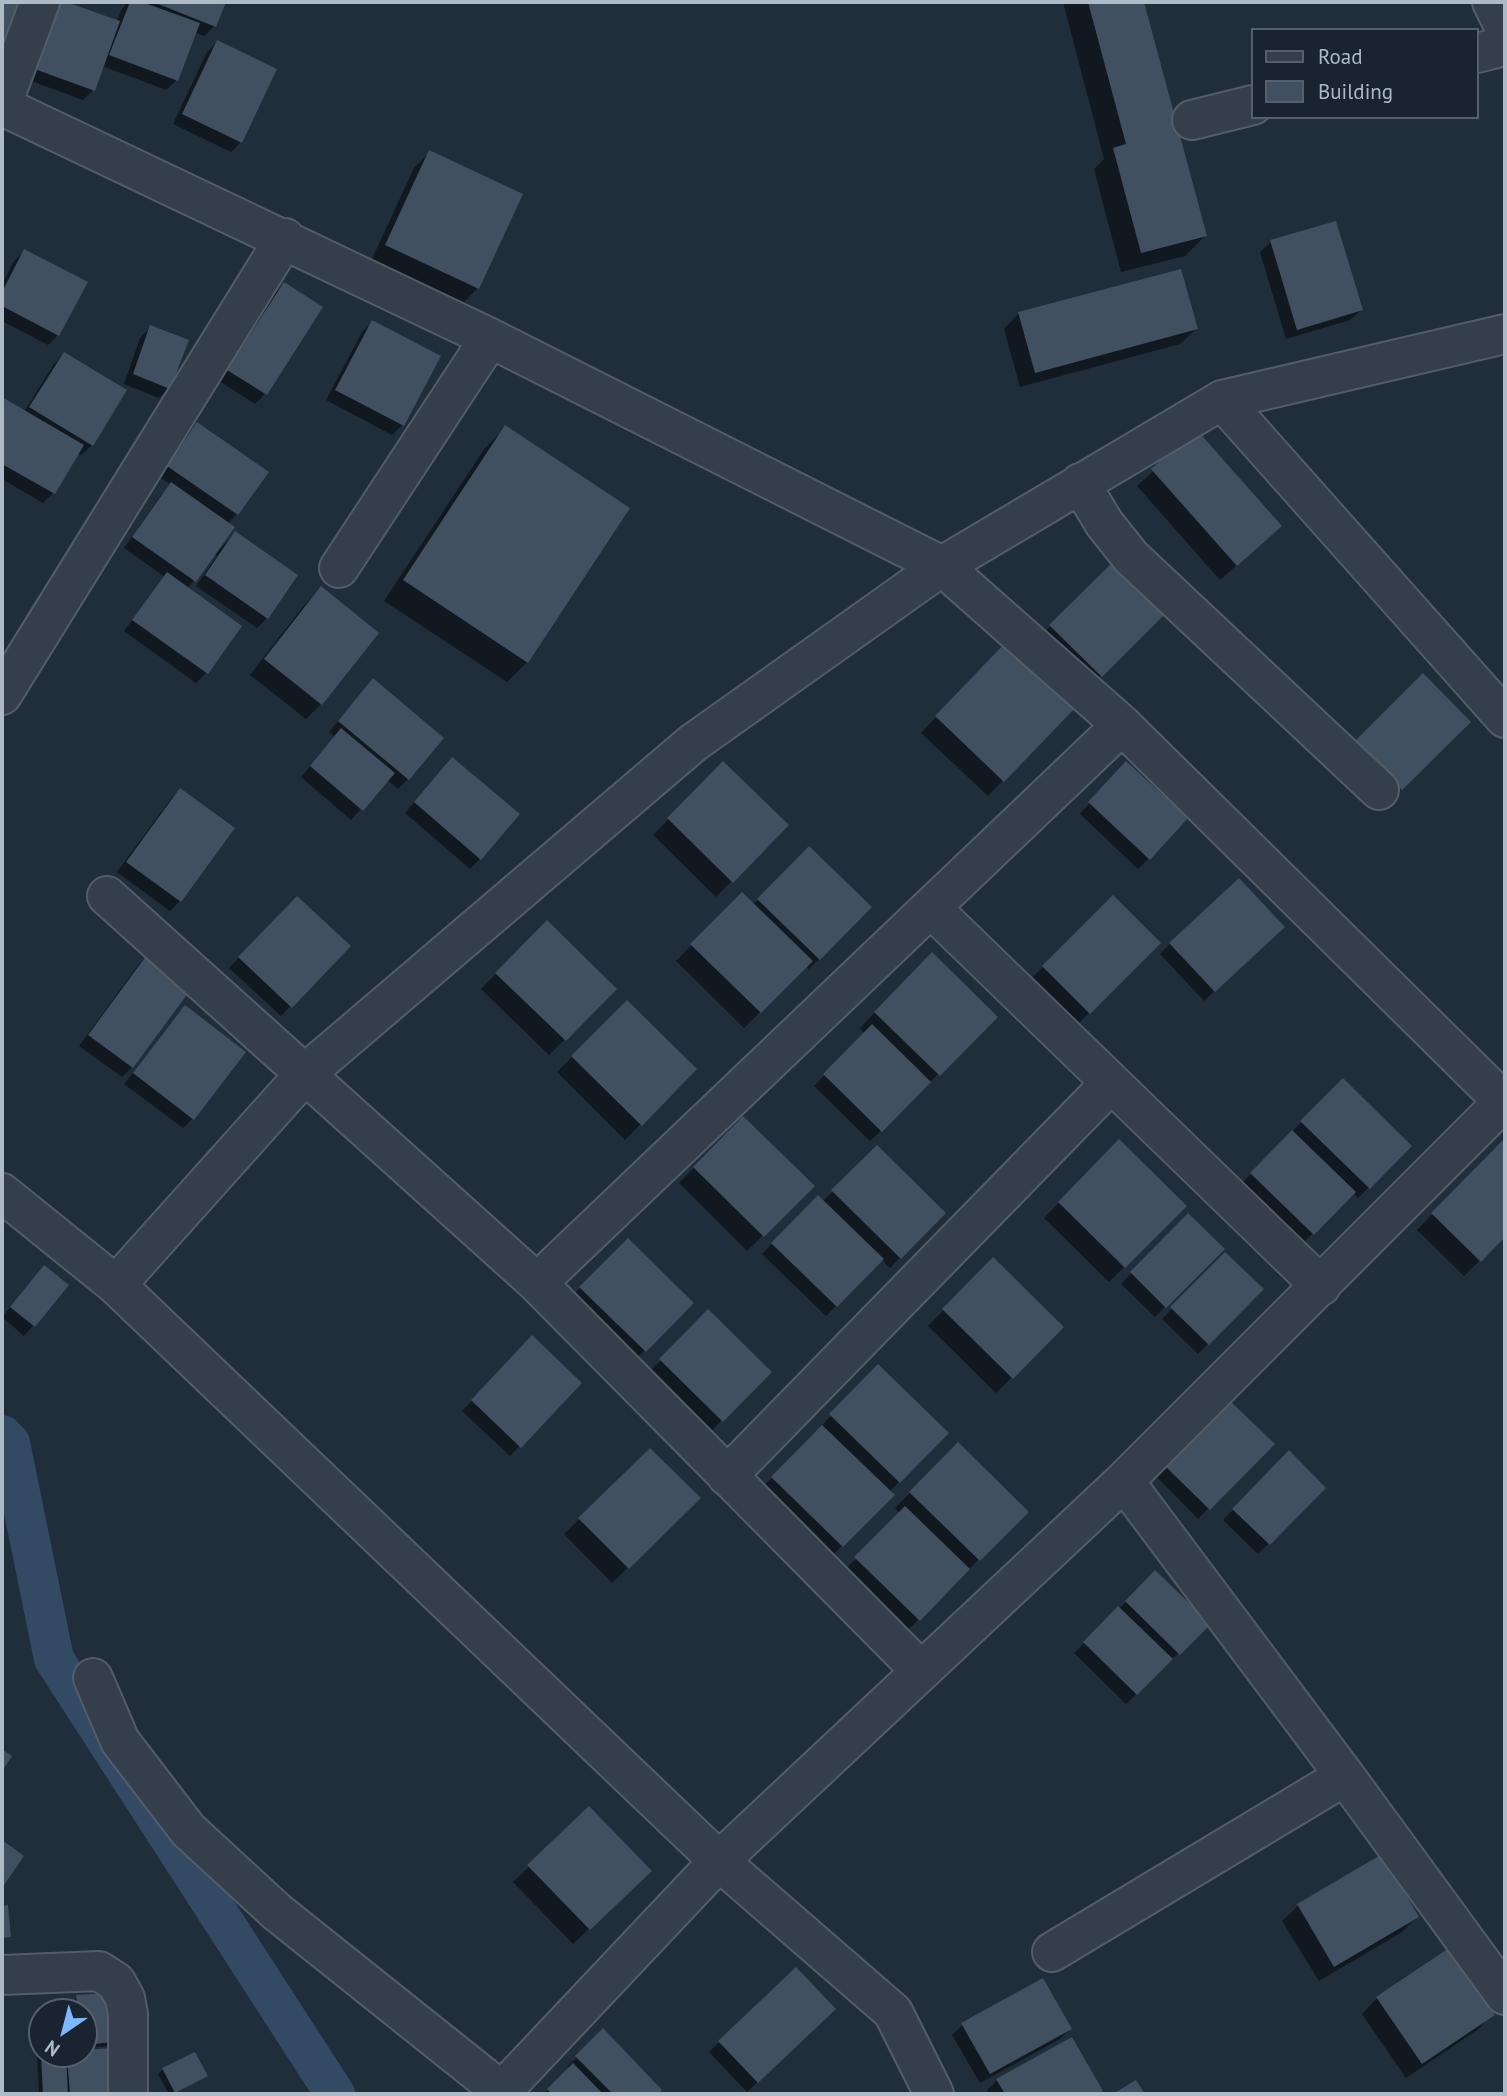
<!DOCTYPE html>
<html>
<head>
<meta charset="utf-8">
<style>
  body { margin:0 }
  #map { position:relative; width:1507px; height:2096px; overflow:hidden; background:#202d3b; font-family:"PT Sans",sans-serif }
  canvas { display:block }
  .frame { position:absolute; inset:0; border:4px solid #afbac7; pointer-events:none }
  .legend { position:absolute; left:1251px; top:28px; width:228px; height:91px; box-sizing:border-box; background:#192430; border:2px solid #55606c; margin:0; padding:9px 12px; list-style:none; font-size:21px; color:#afbac7 }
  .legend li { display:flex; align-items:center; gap:14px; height:35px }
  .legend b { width:35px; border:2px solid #55606c }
  .north { position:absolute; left:28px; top:1998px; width:70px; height:70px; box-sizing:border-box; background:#192430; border:2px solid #55606c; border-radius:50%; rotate:215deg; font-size:19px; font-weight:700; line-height:28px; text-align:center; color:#afbac7 }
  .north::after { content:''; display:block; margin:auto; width:24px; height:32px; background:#7db7fe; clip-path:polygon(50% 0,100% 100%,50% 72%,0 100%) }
</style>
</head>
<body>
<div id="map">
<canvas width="1507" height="2096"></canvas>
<div class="frame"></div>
<ul class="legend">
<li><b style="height:9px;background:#343f4b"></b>Road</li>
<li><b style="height:19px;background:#415060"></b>Building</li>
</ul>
<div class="north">N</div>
</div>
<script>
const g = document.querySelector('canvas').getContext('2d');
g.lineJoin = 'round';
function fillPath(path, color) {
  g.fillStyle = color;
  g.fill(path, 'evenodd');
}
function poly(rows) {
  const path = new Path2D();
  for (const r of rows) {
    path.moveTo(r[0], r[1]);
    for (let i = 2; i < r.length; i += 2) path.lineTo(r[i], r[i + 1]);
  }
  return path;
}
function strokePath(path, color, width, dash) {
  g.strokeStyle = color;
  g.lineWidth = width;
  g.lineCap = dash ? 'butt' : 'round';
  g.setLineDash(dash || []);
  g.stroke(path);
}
const shadow = poly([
  [52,2,61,2,117,22,121,10,126,5,123,4,124,2,224,2,214,26,204,36,194,32,177,80,166,90,102,66,93,90,83,100,20,77],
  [1063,2,1142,2,1205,236,1185,256,1121,272,1094,169,1104,159],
  [217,42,241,142,231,152,173,124,207,52],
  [429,153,478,288,463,303,371,261,414,168],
  [1271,242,1361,310,1350,320,1286,339,1260,252],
  [24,251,58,335,48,345,2,321,2,285,14,261],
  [284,284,265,394,255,404,219,381,274,294],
  [1019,313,1196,329,1180,344,1020,387,1004,329],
  [373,322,402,425,392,435,326,400,362,332],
  [151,327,169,388,159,398,124,384,140,338],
  [64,354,92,445,81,455,77,453,53,493,43,503,2,479,2,399,24,412,54,364],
  [198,425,237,514,227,524,218,547,220,549,235,533,296,575,267,618,257,628,196,586,217,556,214,554,187,589,206,673,196,683,124,631,165,577,124,548,161,495,171,485,158,476,187,435],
  [506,427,527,662,507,682,384,601,485,448],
  [1196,432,1264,541,1220,580,1137,486],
  [1113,564,1163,614,1090,686,1040,636],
  [321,589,321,704,306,719,250,675,305,604],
  [992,657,1003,780,988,796,921,733],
  [363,691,408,779,398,789,387,780,351,820,301,777,335,737,329,732],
  [724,763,787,825,716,897,653,835],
  [442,769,480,859,470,869,405,813],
  [1116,773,1149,858,1138,869,1080,814],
  [180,790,180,901,170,911,117,872,170,800],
  [809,848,869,907,809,969,806,966,744,1028,676,961,742,894,753,905],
  [297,898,348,946,281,1016,229,968],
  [1113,898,1158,943,1079,1023,1033,977],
  [547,922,615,989,549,1055,481,989],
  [1273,937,1204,1001,1160,954,1170,944],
  [149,954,132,1067,122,1077,79,1046,139,964],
  [932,954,996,1017,870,1141,814,1086,865,1034,860,1028],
  [627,1002,695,1069,625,1140,557,1072],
  [185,1008,193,1118,183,1128,124,1084],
  [1343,1080,1410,1146,1358,1198,1353,1193,1302,1244,1241,1184],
  [743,1118,812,1186,747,1251,679,1183],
  [1505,1140,1505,1235,1464,1276,1417,1230],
  [1119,1142,1185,1206,1109,1282,1044,1218],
  [877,1147,944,1213,890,1268,882,1260,826,1316,762,1254,818,1197,823,1201],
  [1188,1215,1222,1249,1155,1317,1121,1284],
  [627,1240,691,1303,634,1361,570,1298],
  [1225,1254,1262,1289,1198,1354,1162,1319],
  [993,1260,1062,1327,996,1393,928,1326],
  [44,1268,67,1286,24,1336,2,1317],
  [708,1312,770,1372,712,1430,651,1370],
  [532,1338,580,1383,510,1456,462,1411],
  [878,1367,947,1433,889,1492,892,1495,827,1561,757,1493],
  [1230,1404,1272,1444,1198,1519,1157,1477],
  [958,1445,1026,1512,908,1630,846,1569,900,1513,895,1508],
  [650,1450,699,1498,612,1583,564,1534],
  [1289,1453,1324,1488,1258,1554,1223,1520],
  [1155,1573,1208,1624,1126,1704,1074,1653],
  [1381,1857,1417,1917,1402,1932,1319,1981,1282,1921,1298,1906],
  [529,1867,634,1886,573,1944,513,1882],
  [77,1997,111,2042,107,2046,85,2048,114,2094,39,2094,37,2055,41,2050,42,2054,64,2054,65,2056,84,2054,84,2012,73,2012,73,2002],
  [1377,1998,1492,2015,1477,2030,1406,2078,1362,2014],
  [823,2019,747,2092,709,2052,719,2042],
  [963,2025,1070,2029,1060,2039,980,2083,952,2035],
  [603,2031,660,2090,656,2094,544,2094,569,2069,567,2067],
  [163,2069,206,2076,174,2094,169,2094,158,2074],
  [997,2080,1100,2091,1097,2094,989,2094,987,2090]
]);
const canal = poly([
  [2,1435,10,1443,54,1659,335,2094]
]);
const building = poly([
  [2,2,23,2,2,63],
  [52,2,66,2,120,21,95,91,29,67],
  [130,2,142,2,200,23,178,81,109,55],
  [153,2,226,2,216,27],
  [1088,2,1144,2,1207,236,1141,253,1113,148,1126,144],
  [217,40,277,69,242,143,182,114],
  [429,150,523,194,479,289,385,245],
  [1336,221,1363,310,1297,330,1270,240],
  [24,249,88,282,59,336,2,306,2,292],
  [1181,269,1198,329,1035,373,1018,312],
  [284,282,323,307,267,395,227,370],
  [372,320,441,356,404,426,335,390],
  [150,325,189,340,170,389,133,374],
  [64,352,127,390,93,446,29,407],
  [2,397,84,445,55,494,2,464],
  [197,422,269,472,238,515,167,466],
  [505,425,630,508,528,663,403,580],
  [1196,429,1282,526,1237,566,1151,469],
  [171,482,235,527,196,582,132,537],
  [235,531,298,575,268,619,205,575],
  [1113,562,1165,614,1102,677,1049,625],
  [167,572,242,626,208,674,132,620],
  [321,586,379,633,322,705,264,659],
  [1008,640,1077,706,1004,782,935,716],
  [1423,673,1471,722,1402,790,1354,742],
  [373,678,444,738,409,780,338,721],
  [341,728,395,773,363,811,310,766],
  [452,757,520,814,481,860,414,802],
  [723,761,789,825,733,883,667,818],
  [1126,761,1188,818,1150,860,1088,802],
  [180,788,235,828,181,902,126,862],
  [809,846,872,907,820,960,757,899],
  [1239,878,1285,927,1215,992,1169,943],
  [742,892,813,961,761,1013,690,944],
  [1113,895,1161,943,1090,1014,1042,966],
  [297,896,351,946,292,1008,238,957],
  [547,920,617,989,566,1041,495,973],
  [149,952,194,985,133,1068,88,1035],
  [932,952,998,1017,940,1076,874,1012],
  [627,1000,697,1069,642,1126,571,1056],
  [185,1005,246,1052,194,1120,133,1073],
  [872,1024,931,1082,882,1132,823,1074],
  [1343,1078,1412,1146,1370,1189,1300,1121],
  [743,1116,815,1186,764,1237,693,1167],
  [1292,1130,1356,1192,1314,1235,1250,1173],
  [1505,1138,1505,1237,1481,1262,1431,1213],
  [1119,1139,1187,1206,1125,1268,1058,1202],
  [877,1145,946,1213,901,1259,831,1190],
  [818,1195,884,1259,837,1307,771,1243],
  [1188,1213,1225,1249,1166,1308,1130,1272],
  [628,1238,694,1303,646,1352,579,1287],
  [1225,1252,1264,1289,1209,1345,1170,1307],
  [993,1257,1064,1327,1013,1379,942,1309],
  [44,1265,69,1285,35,1327,10,1307],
  [708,1309,772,1372,723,1422,659,1359],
  [532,1335,582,1383,521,1448,471,1400],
  [878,1364,949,1433,900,1483,829,1414],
  [1230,1401,1275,1444,1210,1510,1165,1466],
  [822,1425,895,1495,843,1547,771,1477],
  [958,1442,1029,1512,980,1561,909,1492],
  [650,1448,701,1498,629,1569,578,1518],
  [1289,1450,1326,1488,1270,1545,1232,1509],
  [905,1506,970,1569,920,1621,854,1557],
  [1155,1570,1211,1624,1180,1655,1125,1601],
  [1118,1606,1173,1659,1137,1695,1083,1642],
  [2,1749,12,1756,2,1771],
  [589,1806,652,1871,590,1930,527,1865],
  [2,1840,24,1856,2,1888],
  [1382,1854,1419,1917,1334,1967,1297,1904],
  [8,1905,11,1937,2,1938,2,1906],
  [1449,1948,1495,2015,1422,2064,1376,1997],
  [796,1967,836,2009,758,2083,718,2041],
  [1043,1978,1072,2029,990,2074,961,2023],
  [109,1993,113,2042,84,2045,84,2012,78,2012,76,1995],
  [603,2028,662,2090,658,2094,613,2094,575,2056],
  [1072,2037,1103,2091,1097,2094,1005,2094,996,2079],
  [112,2048,116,2094,70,2094,67,2054,84,2054,84,2050],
  [195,2052,208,2076,175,2093,162,2068],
  [41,2054,66,2054,68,2094,43,2094],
  [573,2063,603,2094,552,2094,547,2089],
  [1136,2080,1145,2094,1113,2094]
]);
const minor = poly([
  [1492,2,1505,28],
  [1477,53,1505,46],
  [2,104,40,2],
  [2,106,490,338,942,566,1122,725,1505,1103],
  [1192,120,1253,105],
  [1222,400,1505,718],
  [1080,483,1104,523,1131,557,1379,790],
  [339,568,490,338],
  [2,695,285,238],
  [107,896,537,1283,920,1670],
  [931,908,1321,1286],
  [2,1193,116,1285,719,1861,893,2012,934,2094],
  [537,1283,1122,725],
  [116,1285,306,1073,693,743,942,566,1222,400,1505,334],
  [727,1476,1111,1083],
  [1124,1481,1345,1776,1505,1995],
  [93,1678,120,1741,188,1830,277,1912,505,2094],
  [1052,1952,1345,1776],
  [2,1975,99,1971,116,1982,125,1998,128,2014,128,2094],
  [502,2091,719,1861,1124,1481,1505,1100]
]);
fillPath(shadow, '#0007');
strokePath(canal, '#324a64', 40);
fillPath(building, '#415060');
strokePath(minor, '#525d69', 42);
strokePath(minor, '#343f4b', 38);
</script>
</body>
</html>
